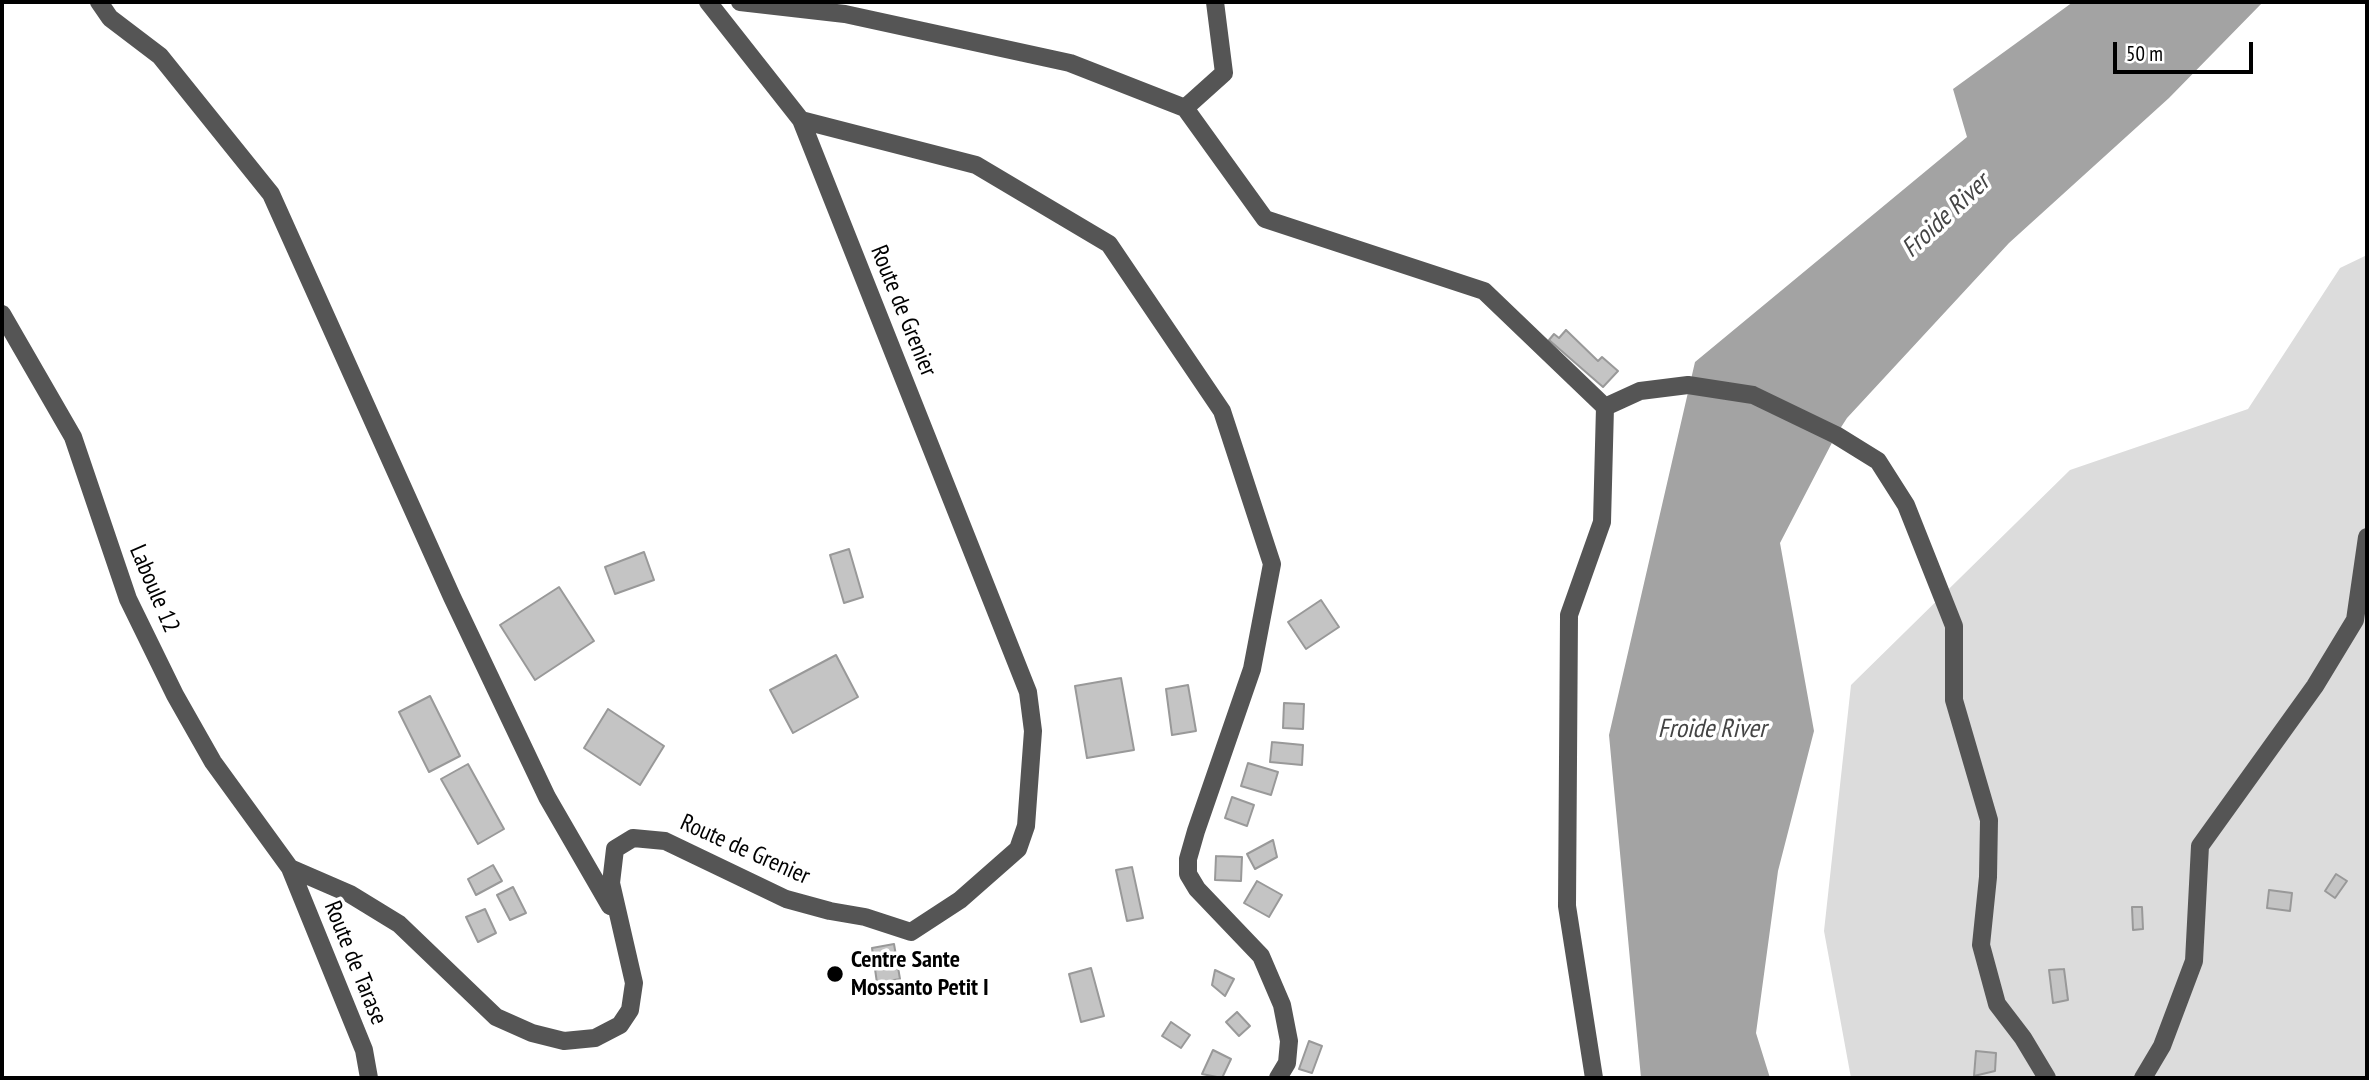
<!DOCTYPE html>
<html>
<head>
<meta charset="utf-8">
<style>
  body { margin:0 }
  #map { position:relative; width:2369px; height:1080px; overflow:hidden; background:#fff; font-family:"PT Sans Narrow",sans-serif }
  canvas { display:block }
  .frame { position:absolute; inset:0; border:4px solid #000; pointer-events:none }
  .scale { position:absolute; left:2113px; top:42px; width:140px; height:32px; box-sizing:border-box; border:4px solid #000; border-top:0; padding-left:9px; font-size:21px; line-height:24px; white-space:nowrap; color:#000; -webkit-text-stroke:5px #fff; paint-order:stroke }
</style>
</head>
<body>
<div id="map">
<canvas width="2369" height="1080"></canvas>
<div class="frame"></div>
<div class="scale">50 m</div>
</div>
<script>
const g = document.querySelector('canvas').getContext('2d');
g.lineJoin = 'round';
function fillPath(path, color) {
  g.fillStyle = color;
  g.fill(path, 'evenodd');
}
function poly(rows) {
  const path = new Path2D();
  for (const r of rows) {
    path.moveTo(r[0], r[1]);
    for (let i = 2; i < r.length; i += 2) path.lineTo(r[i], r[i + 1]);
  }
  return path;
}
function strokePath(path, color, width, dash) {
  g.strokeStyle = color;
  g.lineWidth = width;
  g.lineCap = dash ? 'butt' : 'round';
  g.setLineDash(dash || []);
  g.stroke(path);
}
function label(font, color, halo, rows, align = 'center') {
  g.font = font + ' "PT Sans Narrow",sans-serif';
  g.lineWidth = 7;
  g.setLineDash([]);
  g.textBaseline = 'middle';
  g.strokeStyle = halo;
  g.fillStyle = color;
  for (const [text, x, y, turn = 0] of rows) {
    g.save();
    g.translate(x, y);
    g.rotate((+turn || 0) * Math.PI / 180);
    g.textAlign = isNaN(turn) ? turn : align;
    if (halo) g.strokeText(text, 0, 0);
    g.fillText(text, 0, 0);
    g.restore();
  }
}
const green = poly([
  [2367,255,2367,1078,1851,1078,1824,931,1851,685,2070,470,2248,409,2340,268]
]);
const water = poly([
  [2073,2,2263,2,2169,98,2009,243,1847,418,1836,435,1780,543,1814,731,1778,871,1756,1033,1770,1078,1641,1078,1609,735,1695,362,1967,137,1953,89]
]);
const building = poly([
  [1566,330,1598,361,1602,357,1618,371,1603,387,1549,340,1554,334,1559,338,1566,330],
  [849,549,863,597,844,603,830,555,849,549],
  [644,552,654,580,615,594,605,567,644,552],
  [559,587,594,641,535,680,500,625,559,587],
  [1321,600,1339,627,1306,649,1288,622,1321,600],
  [836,655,858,697,793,733,770,690,836,655],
  [1121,678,1134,750,1087,758,1075,686,1121,678],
  [1188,685,1196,731,1172,735,1166,689,1188,685],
  [430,696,460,756,429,772,399,712,430,696],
  [1284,703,1304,704,1303,729,1283,728,1284,703],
  [608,709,664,746,640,785,584,748,608,709],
  [1272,742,1303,745,1302,765,1270,762,1272,742],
  [1248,763,1278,772,1271,795,1241,786,1248,763],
  [468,764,504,829,478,844,441,779,468,764],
  [1232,797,1254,805,1247,826,1225,818,1232,797],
  [1273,840,1277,857,1255,869,1247,854,1273,840],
  [1216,856,1242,857,1241,881,1215,880,1216,856],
  [493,865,502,881,476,895,468,879,493,865],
  [1132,867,1143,918,1127,921,1116,870,1132,867],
  [2336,874,2347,881,2335,898,2325,891,2336,874],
  [1257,881,1282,895,1269,917,1244,903,1257,881],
  [513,887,526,913,510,920,497,895,513,887],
  [2269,890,2292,893,2290,911,2267,908,2269,890],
  [2132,907,2142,907,2143,929,2133,930,2132,907],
  [485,909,496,933,478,942,466,917,485,909],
  [894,944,900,979,877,983,872,948,894,944],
  [1091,968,1104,1016,1081,1022,1069,974,1091,968],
  [2064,969,2068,1000,2053,1003,2049,970,2064,969],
  [1215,970,1234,979,1225,996,1212,985,1215,970],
  [1237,1012,1250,1026,1239,1036,1226,1022,1237,1012],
  [1171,1022,1190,1035,1181,1048,1162,1036,1171,1022],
  [1309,1041,1322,1046,1312,1073,1299,1069,1309,1041],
  [1213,1050,1231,1059,1222,1078,1202,1074,1213,1050],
  [1976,1051,1996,1053,1995,1071,1974,1076,1976,1051]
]);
const minor = poly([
  [99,2,110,18,160,56,271,194,452,597,547,797,610,906],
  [740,2,845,14,1070,63,1185,108,1265,219,1484,291,1605,407,1640,391,1688,385,1753,395,1836,435,1878,461,1906,505,1954,626,1954,700,1989,820,1988,877,1981,945,1997,1004,2023,1038,2047,1078],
  [1185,108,1224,73,1215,2],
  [801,120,976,165,1109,244,1222,411,1272,564,1252,669,1196,831,1188,859,1188,874,1197,889,1261,956,1282,1005,1289,1041,1287,1063,1278,1078],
  [2,314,73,437,128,599,175,695,213,762,290,868,364,1050,369,1078],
  [290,868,350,894,399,924,496,1017,532,1033,564,1041,595,1038,620,1025,630,1010,634,983,611,883,615,849,633,838,665,841,786,899,830,911,865,917,911,932,960,900,1018,849,1026,826,1033,731,1028,692,801,120,708,2],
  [1594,1078,1567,906,1569,615,1602,522,1605,407],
  [2143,1078,2162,1046,2194,961,2200,846,2315,686,2355,620,2367,537]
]);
const markers = [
  [835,974,9,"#000"]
];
const streetNames = [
  ["Route de Grenier",903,311,68],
  ["Laboule 12",154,589,67],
  ["Route de Grenier",745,850,24],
  ["Route de Tarase",355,963,68]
];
const poiNames = [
  ["Centre Sante",851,960],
  ["Mossanto Petit I",851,988]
];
const waterNames = [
  ["Froide River",1946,216,-43],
  ["Froide River",1712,730]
];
fillPath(green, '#dcdcdc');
fillPath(water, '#a3a3a3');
fillPath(building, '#c4c4c4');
strokePath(building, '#999', 2);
strokePath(minor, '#555', 18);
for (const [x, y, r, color] of markers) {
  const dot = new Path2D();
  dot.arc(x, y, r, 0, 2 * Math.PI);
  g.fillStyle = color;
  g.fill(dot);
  strokePath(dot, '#fff', 2.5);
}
label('24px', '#000', '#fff', streetNames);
label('bold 24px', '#000', '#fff', poiNames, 'left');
label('italic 26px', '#444', '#fff', waterNames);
</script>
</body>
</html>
